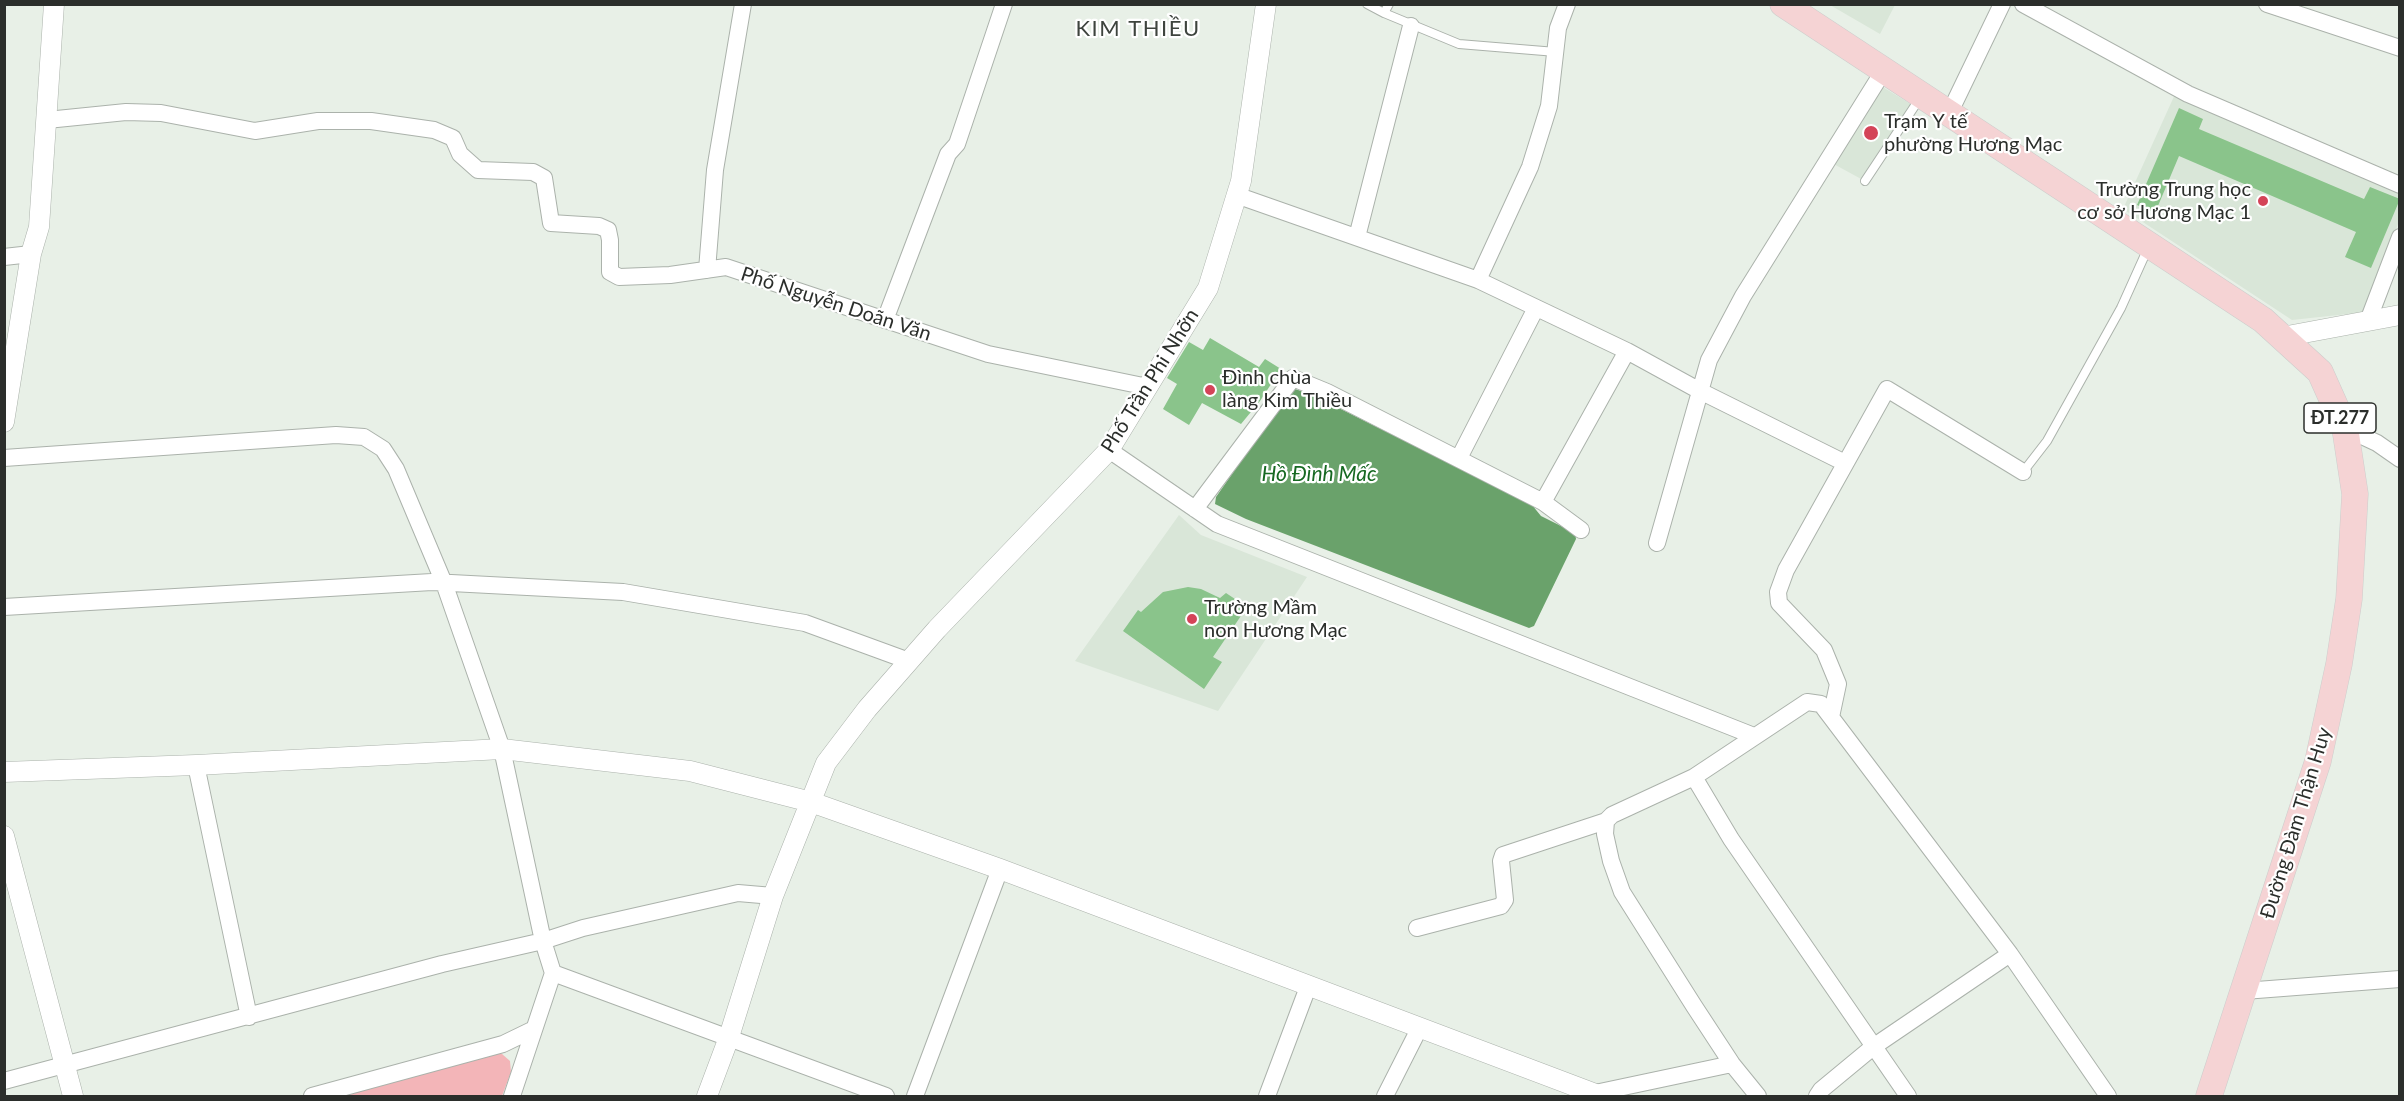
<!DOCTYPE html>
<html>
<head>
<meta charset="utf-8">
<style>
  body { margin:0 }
  #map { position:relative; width:2404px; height:1101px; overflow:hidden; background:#e8f0e7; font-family:Lato,sans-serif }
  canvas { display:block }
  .frame { position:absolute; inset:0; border:6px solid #2b2e2b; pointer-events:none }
</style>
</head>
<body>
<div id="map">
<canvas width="2404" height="1101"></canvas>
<div class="frame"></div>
</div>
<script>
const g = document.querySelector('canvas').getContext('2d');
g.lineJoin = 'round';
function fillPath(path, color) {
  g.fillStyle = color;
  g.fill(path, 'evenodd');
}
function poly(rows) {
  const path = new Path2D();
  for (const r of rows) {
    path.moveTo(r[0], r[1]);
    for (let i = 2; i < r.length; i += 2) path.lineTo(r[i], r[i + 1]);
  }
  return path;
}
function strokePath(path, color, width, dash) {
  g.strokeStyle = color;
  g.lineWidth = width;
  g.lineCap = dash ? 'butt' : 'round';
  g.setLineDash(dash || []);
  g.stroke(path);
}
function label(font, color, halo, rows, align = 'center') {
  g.font = font + ' Lato,sans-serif';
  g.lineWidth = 4.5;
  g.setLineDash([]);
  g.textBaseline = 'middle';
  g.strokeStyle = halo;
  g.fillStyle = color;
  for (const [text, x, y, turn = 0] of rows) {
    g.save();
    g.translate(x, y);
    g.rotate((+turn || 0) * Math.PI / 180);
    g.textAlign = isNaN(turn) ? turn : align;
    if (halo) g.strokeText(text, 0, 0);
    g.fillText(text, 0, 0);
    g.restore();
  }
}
const built = poly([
  [1830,5,1895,4,1895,5,1880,34],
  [1878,84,1912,105,1863,180,1830,162],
  [2176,92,2196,104,2399,193,2399,221,2366,312,2292,320,2123,209],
  [1179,515,1201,535,1307,577,1218,711,1075,661]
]);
const green = poly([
  [494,1052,502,1054,510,1061,511,1072,502,1096,340,1096]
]);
const water = poly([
  [1295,389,1313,395,1532,505,1541,516,1575,533,1576,539,1534,626,1529,628,1246,519,1215,504,1216,497,1290,391]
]);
const building = poly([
  [2179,108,2203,119,2199,129,2364,199,2370,187,2400,199,2371,268,2345,257,2356,232,2179,156,2155,213,2137,205],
  [1210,338,1259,367,1265,359,1281,369,1260,401,1241,424,1202,403,1189,425,1163,409,1177,384,1167,378,1189,342,1203,350],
  [1188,587,1201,589,1220,598,1226,593,1247,607,1213,657,1222,662,1204,689,1123,631,1138,610,1141,612,1163,592]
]);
const service = poly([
  [1367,4,1384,13,1389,4],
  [1384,13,1459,44,1556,52],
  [1865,181,1920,98],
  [2023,472,2047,441,2121,308,2148,248]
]);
const minor = poly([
  [2023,4,2188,94,2400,185],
  [2267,4,2400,48],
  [1949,114,2002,4],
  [47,120,126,112,161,113,255,131,318,121,371,121,434,130,453,138,460,154,478,170,533,172,544,178,551,223,599,226,608,230,610,240,610,272,619,277,670,275,726,267,988,354,1148,387],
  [1236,195,1478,280,1627,351,1700,391,1845,463],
  [1357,237,1411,26],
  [4,257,31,254],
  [707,270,715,170,743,4],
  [1478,280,1530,167,1549,106,1558,28,1567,4],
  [885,320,948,154,957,144,1004,4],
  [2368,321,2400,237],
  [2345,428,2377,443,2400,459],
  [1109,450,1217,524,1754,736],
  [4,458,336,435,364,437,383,449,396,469,444,583,502,749,543,941,553,973,512,1096],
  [1459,458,1536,308],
  [1543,502,1627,351],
  [1195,509,1293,378,1327,392,1543,502,1581,530],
  [1657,543,1709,360,1743,296,1884,70],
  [4,607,432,582,623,592,805,623,909,661],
  [1831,717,1838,684,1824,650,1779,603,1778,592,1786,570,1887,389,2023,472],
  [196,765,249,1017],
  [1694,777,1731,839,1908,1096],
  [1417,928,1501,906,1505,900,1501,861,1503,855,1606,821],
  [553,973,886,1096],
  [2244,991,2400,979],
  [4,1081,442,964,543,941,583,928,738,893,773,896],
  [1595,1093,1732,1064],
  [312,1096,503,1044,534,1029],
  [915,1096,1000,869],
  [1267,1096,1308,987],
  [1385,1096,1420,1027],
  [1758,1096,1732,1064,1694,1006,1622,892,1611,861,1605,834,1606,821,1612,815,1694,777,1807,702,1821,704,2010,954,2108,1096],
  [1817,1096,1821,1090,1873,1047,2010,954]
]);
const tertiary = poly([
  [2282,337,2400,315],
  [4,422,31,254,39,227,54,4],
  [4,772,196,765,502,749,690,771,811,802,1000,869,1601,1096],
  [4,836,73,1096],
  [707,1096,728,1040,773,896,826,763,867,709,937,629,1109,450,1208,288,1241,181,1266,4]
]);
const primary = poly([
  [1783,4,2263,320,2320,372,2345,428,2355,494,2349,599,2339,664,2318,761,2209,1096]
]);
const markers = [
  [1871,133,8,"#d44458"],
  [2263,201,6,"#d44458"],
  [1210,390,6,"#d44458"],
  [1192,619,6,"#d44458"]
];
const shields = [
  [2340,418,72]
];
const shieldNames = [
  ["ĐT.277",2340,418]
];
const poiNames = [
  ["Trạm Y tế",1884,122],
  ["phường Hương Mạc",1884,145],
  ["Trường Trung học",2251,190,"right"],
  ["cơ sở Hương Mạc 1",2251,213,"right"],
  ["Đình chùa",1222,378],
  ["làng Kim Thiều",1222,401],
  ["Trường Mầm",1204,608],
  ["non Hương Mạc",1204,631]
];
const streetNames = [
  ["Phố Nguyễn Doãn Văn",836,304,18],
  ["Phố Trần Phi Nhỡn",1150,381,-58],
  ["Đường Đàm Thận Huy",2296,823,-73]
];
const waterNames = [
  ["Hồ Đình Mấc",1319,474]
];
const quarterNames = [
  ["KIM THIỀU",1138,29]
];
fillPath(built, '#d9e6d8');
fillPath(green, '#f3b5b8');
fillPath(water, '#6aa26b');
fillPath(building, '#8ac48b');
strokePath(service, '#abb2ab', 10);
strokePath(minor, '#abb2ab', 18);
strokePath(tertiary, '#abb2ab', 21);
strokePath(primary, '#cccdcc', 27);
strokePath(service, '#fff', 8);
strokePath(minor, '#fff', 16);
strokePath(tertiary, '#fff', 20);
strokePath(primary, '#f5d3d4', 26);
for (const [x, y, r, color] of markers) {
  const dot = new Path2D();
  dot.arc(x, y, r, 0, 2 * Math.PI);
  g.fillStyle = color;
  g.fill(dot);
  strokePath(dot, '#fff', 2);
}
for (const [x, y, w] of shields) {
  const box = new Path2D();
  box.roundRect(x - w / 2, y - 15, w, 30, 4.5);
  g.fillStyle = '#fff';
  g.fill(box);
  strokePath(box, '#2b2e2b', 1.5);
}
label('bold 18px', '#2b2e2b', null, shieldNames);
label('20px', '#2b2e2b', '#fff', poiNames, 'left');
label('20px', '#2b2e2b', '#fff', streetNames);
label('italic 21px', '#176922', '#fff', waterNames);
g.letterSpacing = '1.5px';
label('22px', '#3e443e', '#fff', quarterNames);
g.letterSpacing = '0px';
</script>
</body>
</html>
